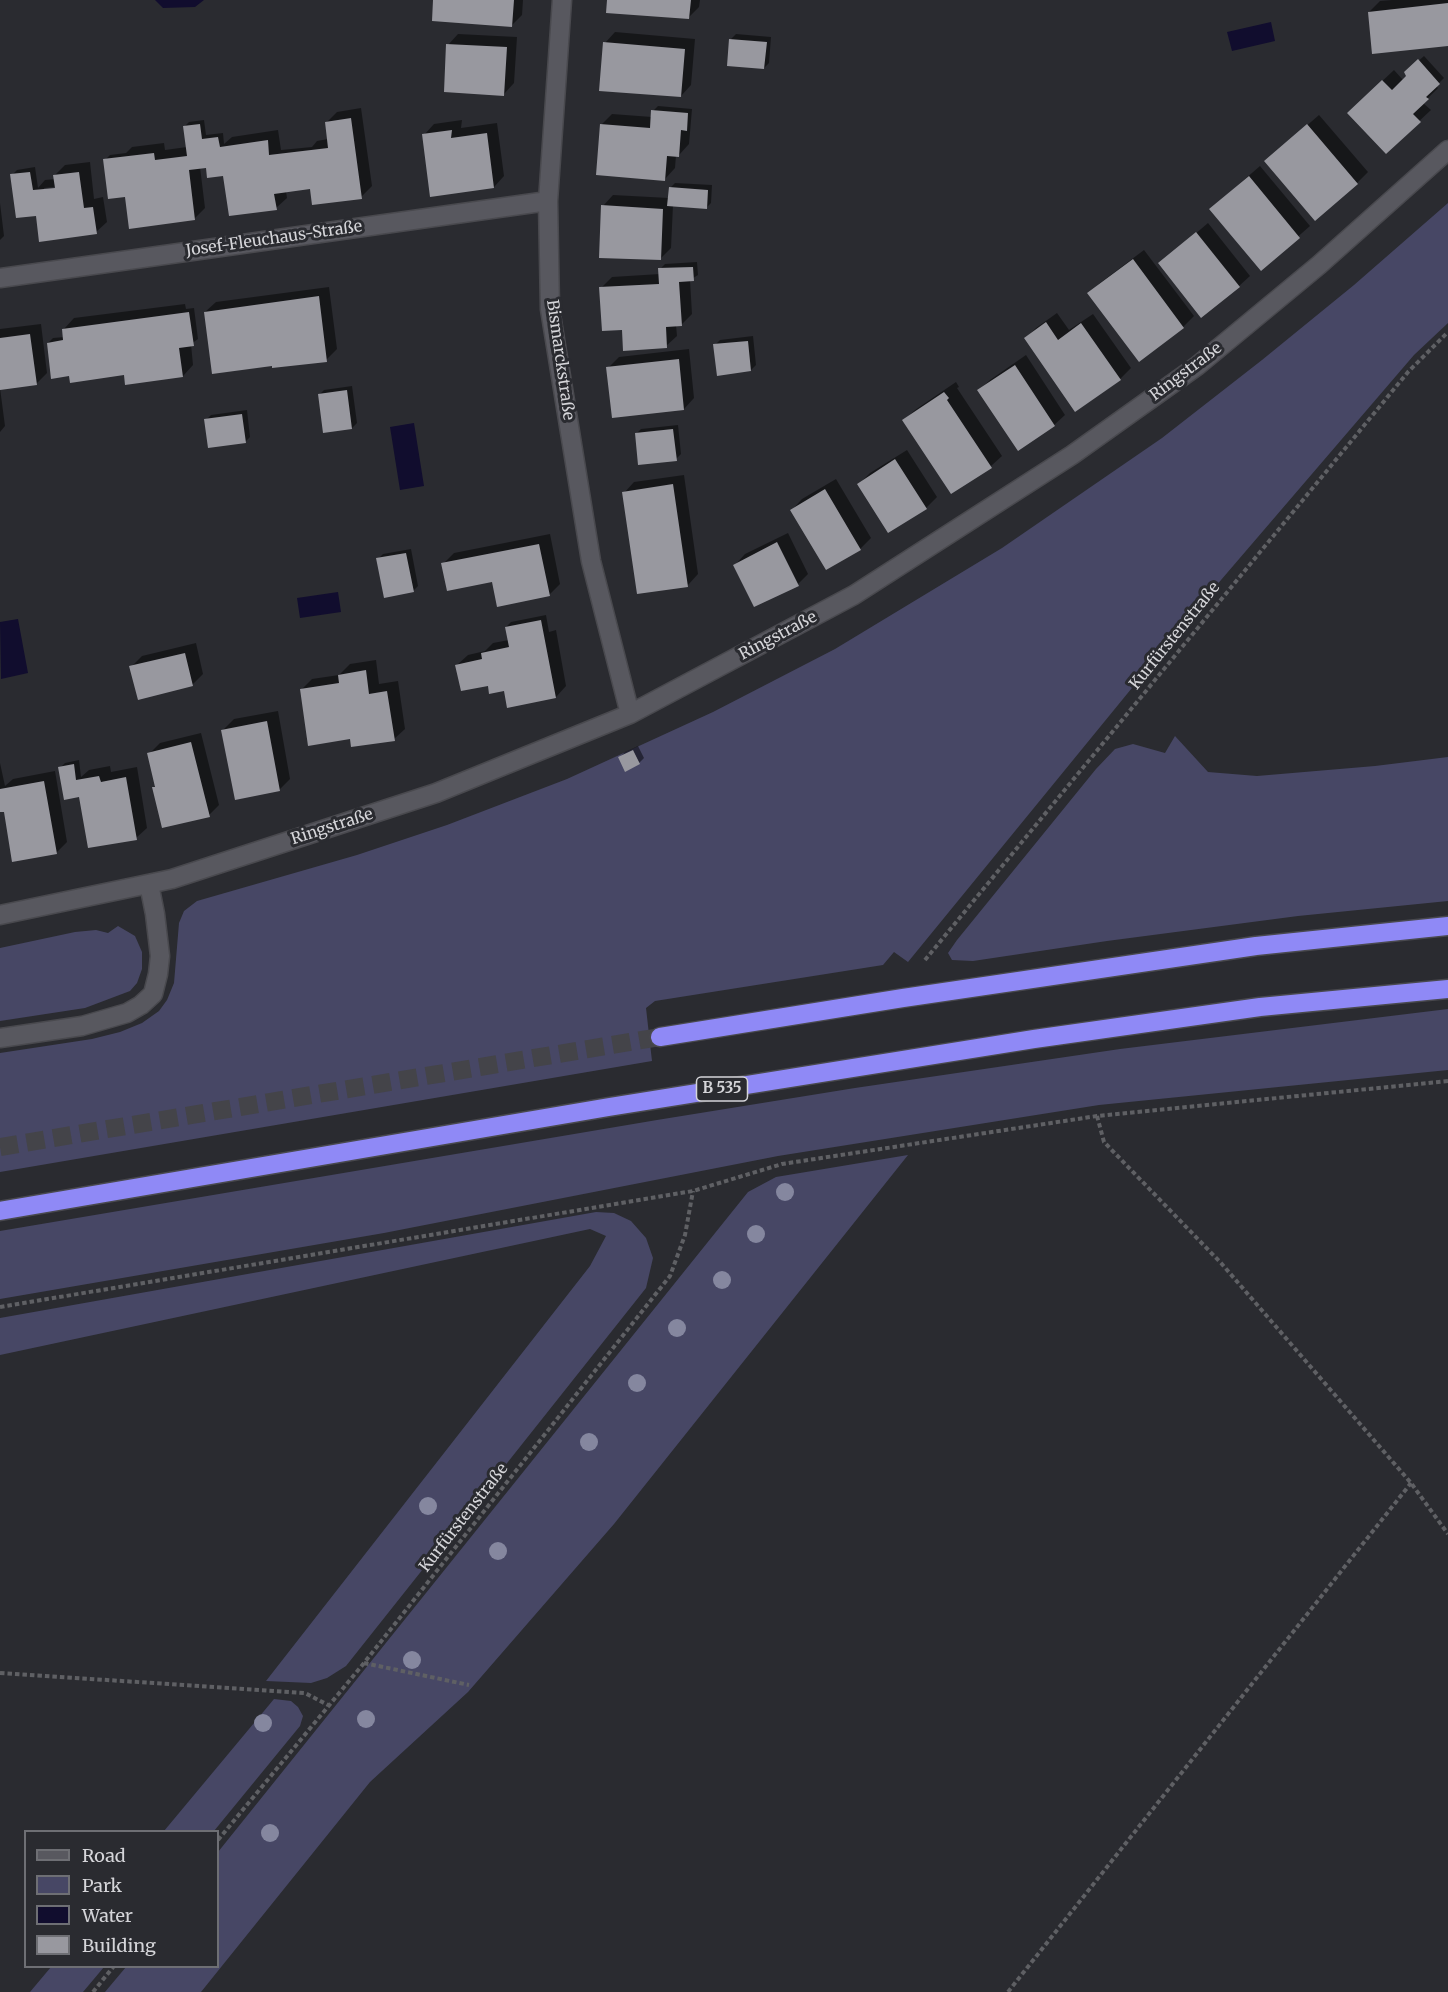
<!DOCTYPE html>
<html>
<head>
<meta charset="utf-8">
<style>
  body { margin:0 }
  #map { position:relative; width:1448px; height:1992px; overflow:hidden; background:#2a2b30; font-family:Merriweather,serif }
  canvas { display:block }
  .legend { position:absolute; left:24px; top:1830px; width:195px; height:138px; box-sizing:border-box; background:#2a2b30; border:2px solid #6e6f74; margin:0; padding:8px 10px; list-style:none; font-size:18px; color:#d5d5d9 }
  .legend li { display:flex; align-items:center; gap:12px; height:30px }
  .legend b { width:30px; border:2px solid #6e6f74 }
</style>
</head>
<body>
<div id="map">
<canvas width="1448" height="1992"></canvas>
<ul class="legend">
<li><b style="height:8px;background:#58585f"></b>Road</li>
<li><b style="height:16px;background:#474765"></b>Park</li>
<li><b style="height:16px;background:#110d2e"></b>Water</li>
<li><b style="height:16px;background:#98989f"></b>Building</li>
</ul>
</div>
<script>
const g = document.querySelector('canvas').getContext('2d');
g.lineJoin = 'round';
function fillPath(path, color) {
  g.fillStyle = color;
  g.fill(path, 'evenodd');
}
function poly(rows) {
  const path = new Path2D();
  for (const r of rows) {
    path.moveTo(r[0], r[1]);
    for (let i = 2; i < r.length; i += 2) path.lineTo(r[i], r[i + 1]);
  }
  return path;
}
function strokePath(path, color, width, dash) {
  g.strokeStyle = color;
  g.lineWidth = width;
  g.lineCap = dash ? 'butt' : 'round';
  g.setLineDash(dash || []);
  g.stroke(path);
}
function label(font, color, halo, rows, align = 'center') {
  g.font = font + ' Merriweather,serif';
  g.lineWidth = 6;
  g.setLineDash([]);
  g.textBaseline = 'middle';
  g.strokeStyle = halo;
  g.fillStyle = color;
  for (const [text, x, y, turn = 0] of rows) {
    g.save();
    g.translate(x, y);
    g.rotate((+turn || 0) * Math.PI / 180);
    g.textAlign = isNaN(turn) ? turn : align;
    if (halo) g.strokeText(text, 0, 0);
    g.fillText(text, 0, 0);
    g.restore();
  }
}
const green = poly([
  [1448,203,1448,323,1414,355,1203,601,908,962,894,952,883,965,655,1001,646,1008,652,1061,0,1172,0,1053,92,1039,120,1032,142,1023,159,1011,167,1000,174,983,179,923,184,911,197,901,357,855,447,825,567,779,713,712,835,649,1002,548,1162,438,1262,360,1354,285],
  [1175,736,1208,772,1257,776,1375,766,1448,757,1448,901,1298,916,1107,941,973,961,952,960,948,953,957,940,1096,769,1115,749,1133,744,1165,753],
  [118,926,135,936,142,952,142,969,137,983,130,991,85,1008,0,1021,0,948,75,932,96,930,108,933],
  [1448,1009,1448,1070,1099,1105,778,1156,384,1233,0,1299,0,1231,657,1120,855,1088,1120,1049],
  [908,1155,614,1524,468,1692,370,1782,201,1992,105,1992,126,1967,218,1966,218,1852,748,1192,776,1177],
  [596,1212,614,1213,631,1221,646,1238,653,1258,646,1288,346,1666,327,1678,311,1683,266,1681,590,1266,606,1236,590,1229,0,1355,0,1318],
  [274,1699,291,1701,298,1707,303,1716,300,1726,214,1831,164,1831],
  [51,1967,51,1966,104,1967,83,1992,30,1992]
]);
const water = poly([
  [155,0,204,0,195,7,163,8],
  [1271,22,1275,41,1232,51,1227,32],
  [414,423,424,486,400,490,390,427],
  [338,592,341,612,300,618,297,598],
  [18,619,28,673,1,679,0,622]
]);
const shadow = poly([
  [435,0,523,0,522,15,511,26],
  [609,0,700,0,699,7,688,18],
  [1392,0,1448,0,1448,44,1369,12,1380,1],
  [615,32,695,39,691,85,681,96,605,43],
  [458,34,517,37,514,83,504,94,448,45],
  [736,34,771,37,769,63,764,68,731,39],
  [1424,56,1444,78,1436,86,1438,88,1423,103,1431,110,1386,152,1360,102,1394,70,1403,80,1408,75,1406,72],
  [658,106,692,109,689,144,679,155,676,155,675,168,665,179,601,125,612,114,652,117,653,111],
  [361,108,372,186,361,197,311,188,286,191,287,198,276,208,224,172,207,166,200,167,205,208,194,219,126,196,105,160,110,155,126,153,132,147,164,143,165,150,187,147,184,127,189,122,204,120,206,135,223,133,224,144,232,137,278,130,281,150,312,147,317,141,328,139,326,123,337,112],
  [1319,115,1368,172,1357,183,1266,161],
  [462,120,461,128,497,123,504,176,494,187,424,135,434,124],
  [90,162,94,199,103,197,107,222,96,232,37,214,12,175,17,170,35,167,38,188,45,180,55,179,54,176,65,165],
  [62,186,62,189,44,191,44,188],
  [1260,166,1310,226,1261,269,1222,199],
  [675,183,712,185,711,203,706,208,673,205,671,248,660,259,603,206,613,195,669,198,670,188],
  [0,203,4,236,0,240],
  [1208,223,1250,276,1239,286,1160,264],
  [1144,250,1194,316,1183,327,1139,360,1089,293,1100,283],
  [697,262,698,275,690,280,692,314,681,325,676,325,677,336,666,346,624,328,601,288,612,277,660,274,660,269,665,264],
  [329,287,337,349,326,360,205,312,216,302],
  [185,304,186,309,194,308,198,339,191,344,193,365,183,376,70,373,48,343,53,338,65,337,64,329,74,318],
  [1057,313,1069,330,1093,314,1131,368,1120,379,1076,410,1026,338,1036,328],
  [41,324,47,373,36,384,0,388,5,426,0,432,0,329],
  [753,336,756,365,751,370,715,345,720,340],
  [689,349,694,398,684,409,608,368,619,357],
  [1026,355,1065,415,1054,425,979,390,990,380],
  [956,382,959,387,957,388,1002,456,991,466,904,420,915,410],
  [352,386,357,423,352,428,319,395,324,390],
  [247,410,250,437,245,442,206,420,211,415],
  [678,425,681,454,676,459,636,434,641,429],
  [907,450,937,497,926,508,859,484,870,473],
  [684,475,698,574,688,585,624,493,634,482],
  [836,479,871,538,860,549,827,568,792,510,802,499],
  [788,533,808,574,798,584,735,565,745,554],
  [550,534,560,584,549,595,493,580,443,564,454,553],
  [411,549,418,586,413,591,378,559,383,554],
  [546,615,549,632,556,630,566,686,556,697,505,689,489,684,457,665,468,655,485,651,493,643,509,640,506,627,511,622],
  [196,643,203,674,193,684,139,698,131,667,142,656],
  [376,660,379,684,398,681,405,729,394,739,351,737,301,690,312,679,339,675,350,664],
  [278,711,290,779,279,790,223,730,234,719],
  [201,733,219,805,209,815,153,788,156,785,149,754,160,743],
  [638,746,644,758,639,763,620,757,625,752],
  [79,760,81,777,89,770,110,766,111,772,137,767,147,828,136,838,80,794,60,768,65,763],
  [0,763,5,786,13,779,55,771,67,842,56,853,5,808,0,811]
]);
const building = poly([
  [433,0,514,0,512,27,432,21],
  [607,0,691,0,689,19,606,13],
  [1448,3,1448,46,1372,54,1368,12],
  [729,39,767,42,764,69,727,66],
  [603,42,685,49,681,97,599,91],
  [446,44,507,47,504,96,444,92],
  [1418,59,1440,84,1426,97,1429,99,1413,114,1421,122,1386,154,1347,113,1382,80,1392,90,1406,76,1404,72],
  [651,110,688,113,687,131,681,130,679,157,667,156,665,181,596,175,600,124,650,128],
  [351,118,362,199,312,205,310,189,274,194,277,210,229,216,223,176,207,178,206,168,189,170,195,220,129,229,125,197,108,199,103,159,154,153,155,160,187,156,183,126,200,124,202,139,218,137,220,147,268,140,269,155,328,148,325,122],
  [1307,124,1358,184,1315,221,1264,161],
  [452,130,451,138,487,133,494,188,430,197,422,134],
  [30,172,33,190,55,188,53,175,79,172,84,208,93,207,97,234,39,242,36,216,16,218,10,174],
  [1249,176,1300,238,1261,271,1209,209],
  [669,187,708,190,707,209,667,206],
  [601,205,663,209,661,260,599,258],
  [1196,232,1240,287,1201,318,1158,263],
  [1133,259,1184,328,1139,362,1087,293],
  [693,267,694,281,679,282,682,326,666,327,667,348,623,351,622,330,602,331,599,287,659,284,658,268],
  [319,296,327,362,272,368,272,366,212,374,204,312],
  [189,312,194,346,179,348,183,377,125,385,124,375,70,383,69,376,51,379,47,343,63,340,62,329],
  [1046,322,1058,340,1081,323,1121,380,1075,412,1024,338],
  [30,334,37,385,0,390,0,338],
  [748,341,751,371,717,376,713,344],
  [679,359,684,410,612,418,606,367],
  [1015,365,1055,426,1018,451,977,390],
  [347,390,352,429,323,433,318,394],
  [944,392,949,398,947,400,992,468,951,494,902,420],
  [242,414,246,443,208,448,204,419],
  [673,429,677,461,638,465,635,433],
  [895,459,927,509,888,533,857,484],
  [673,484,688,587,637,594,622,492],
  [825,489,861,550,826,570,790,510],
  [777,542,799,586,754,607,733,565],
  [539,544,550,596,497,607,492,582,447,591,441,563],
  [406,553,414,592,384,598,376,558],
  [541,620,556,698,507,708,504,691,489,694,488,686,461,691,455,665,482,659,481,653,509,647,505,627],
  [185,653,193,686,138,700,129,666],
  [366,670,369,694,387,691,395,741,351,747,350,739,308,746,300,689,339,683,338,675],
  [267,721,280,791,235,800,221,730],
  [191,742,210,817,162,828,152,787,155,787,147,753],
  [633,750,640,764,625,772,618,757],
  [74,764,76,780,99,776,101,782,126,777,137,840,88,848,79,797,64,800,58,767],
  [44,781,57,854,12,862,4,812,0,812,0,789]
]);
const highwayTunnel = poly([
  [0,1147,660,1037]
]);
const path = poly([
  [925,960,1408,372,1448,332],
  [1097,1116,1104,1142,1221,1263,1411,1483,1448,1534],
  [0,1307,693,1191,782,1164,1097,1116,1448,1081],
  [364,1663,469,1685],
  [0,1673,305,1693,328,1705],
  [218,1840,364,1663,670,1276,685,1235,693,1191],
  [93,1992,114,1966],
  [1008,1992,1411,1483]
]);
const minor = poly([
  [562,0,548,201,550,309,591,561,630,714],
  [0,278,548,201],
  [0,915,172,879,436,793,630,714,854,595,1072,455,1197,366,1319,265,1448,150],
  [0,1038,82,1026,127,1013,141,1005,153,994,158,974,160,956,155,914,149,884]
]);
const highway = poly([
  [660,1037,903,998,1256,946,1448,926],
  [0,1211,609,1107,1034,1039,1260,1007,1448,989]
]);
const trees = [
  [785,1192],
  [756,1234],
  [722,1280],
  [677,1328],
  [637,1383],
  [589,1442],
  [428,1506],
  [498,1551],
  [412,1660],
  [366,1719],
  [263,1723],
  [270,1833]
];
const shields = [
  [722,1089,51]
];
const shieldNames = [
  ["B 535",722,1089]
];
const streetNames = [
  ["Josef-Fleuchaus-Straße",274,239,-8],
  ["Bismarckstraße",560,360,82],
  ["Ringstraße",1186,372,-37],
  ["Ringstraße",778,636,-28],
  ["Kurfürstenstraße",1175,636,-51],
  ["Ringstraße",332,827,-18],
  ["Kurfürstenstraße",464,1518,-52]
];
fillPath(green, '#474765');
fillPath(water, '#110d2e');
fillPath(shadow, '#0007');
fillPath(building, '#98989f');
strokePath(highwayTunnel, '#444449', 18, [18, 9]);
strokePath(minor, '#49494e', 21);
strokePath(highway, '#49494e', 21);
strokePath(path, '#5f6064', 4, [4.5, 3]);
strokePath(minor, '#58585f', 18);
strokePath(highway, '#8f89f6', 18);
g.fillStyle = '#85879f';
for (const [x, y] of trees) {
  g.beginPath();
  g.arc(x, y, 9, 0, 2 * Math.PI);
  g.fill();
}
for (const [x, y, w] of shields) {
  const box = new Path2D();
  box.roundRect(x - w / 2, y - 12, w, 24, 4.5);
  g.fillStyle = '#2a2b30';
  g.fill(box);
  strokePath(box, '#d5d5d9', 1.5);
}
label('bold 15px', '#d5d5d9', null, shieldNames);
label('16px', '#d5d5d9', '#2a2b30', streetNames);
</script>
</body>
</html>
